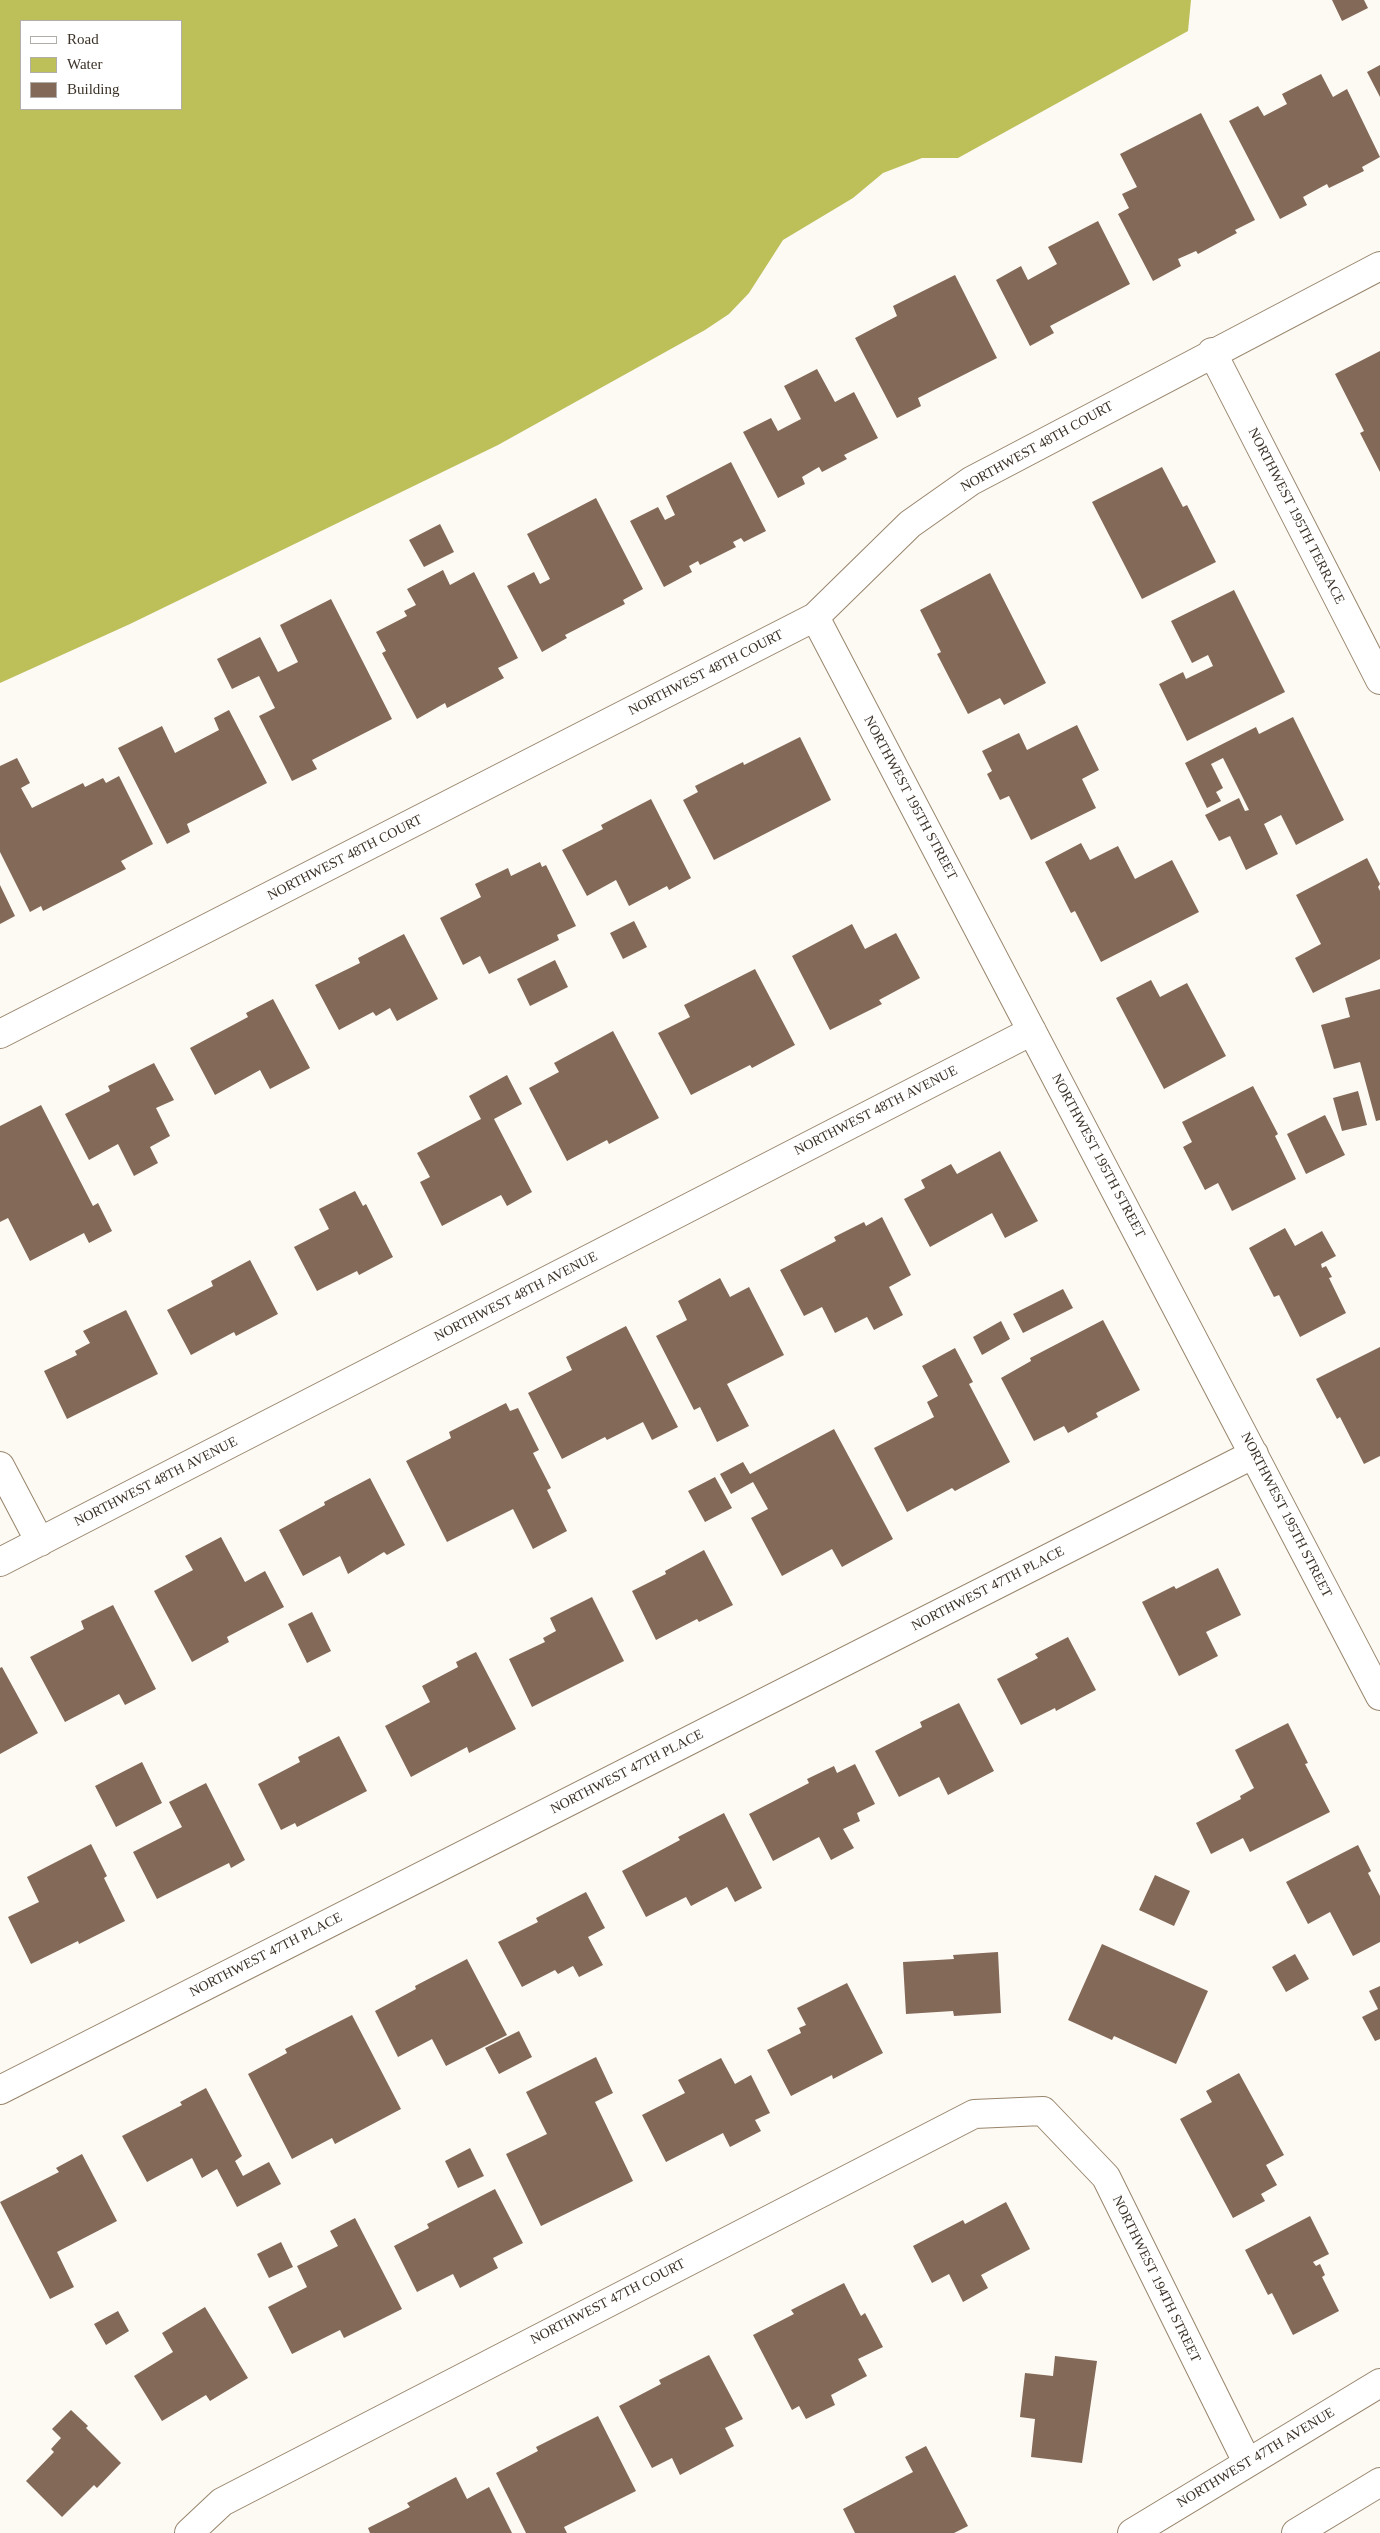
<!DOCTYPE html>
<html>
<head>
<meta charset="utf-8">
<style>
  body { margin:0 }
  #map { position:relative; width:1380px; height:2533px; overflow:hidden; background:#fdf9f3; font-family:"Times New Roman",serif }
  canvas { display:block }
  .legend { position:absolute; left:20px; top:20px; width:162px; height:90px; box-sizing:border-box; background:#fff; border:1px solid #b1ada9; margin:0; padding:6px 9px; list-style:none; font-size:15px; color:#3b3228 }
  .legend li { display:flex; align-items:center; gap:10px; height:25px }
  .legend b { width:25px; border:1px solid #b1ada9 }
</style>
</head>
<body>
<div id="map">
<canvas width="1380" height="2533"></canvas>
<ul class="legend">
<li><b style="height:6px;background:#fff"></b>Road</li>
<li><b style="height:14px;background:#bdbf59"></b>Water</li>
<li><b style="height:14px;background:#836958"></b>Building</li>
</ul>
</div>
<script>
const g = document.querySelector('canvas').getContext('2d');
g.lineJoin = 'round';
function fillPath(path, color) {
  g.fillStyle = color;
  g.fill(path, 'evenodd');
}
function poly(rows) {
  const path = new Path2D();
  for (const r of rows) {
    path.moveTo(r[0], r[1]);
    for (let i = 2; i < r.length; i += 2) path.lineTo(r[i], r[i + 1]);
  }
  return path;
}
function strokePath(path, color, width, dash) {
  g.strokeStyle = color;
  g.lineWidth = width;
  g.lineCap = dash ? 'butt' : 'round';
  g.setLineDash(dash || []);
  g.stroke(path);
}
function label(font, color, halo, rows, align = 'center') {
  g.font = font + ' "Times New Roman",serif';
  g.lineWidth = 5;
  g.setLineDash([]);
  g.textBaseline = 'middle';
  g.strokeStyle = halo;
  g.fillStyle = color;
  for (const [text, x, y, turn = 0] of rows) {
    g.save();
    g.translate(x, y);
    g.rotate((+turn || 0) * Math.PI / 180);
    g.textAlign = isNaN(turn) ? turn : align;
    if (halo) g.strokeText(text, 0, 0);
    g.fillText(text, 0, 0);
    g.restore();
  }
}
const water = poly([
  [0,0,1191,0,1188,31,958,158,922,158,883,173,853,198,783,240,749,293,729,314,705,330,498,445,130,624,0,683],
  [21,21,181,21,181,109,21,109]
]);
const building = poly([
  [1332,0,1364,0,1368,8,1342,21],
  [1380,65,1380,97,1367,72],
  [1321,74,1333,97,1347,89,1380,157,1362,167,1364,171,1329,188,1327,184,1303,197,1307,205,1280,219,1229,121,1258,106,1264,116,1287,104,1282,94],
  [1201,113,1255,220,1235,230,1237,233,1198,254,1196,251,1178,259,1181,266,1153,281,1118,214,1129,208,1122,194,1137,187,1120,154],
  [1098,221,1130,284,1050,326,1054,333,1030,346,996,280,1021,266,1028,280,1057,264,1048,247],
  [955,275,997,358,918,398,921,406,897,418,855,338,897,316,893,306],
  [1380,351,1380,472,1360,433,1364,431,1335,374],
  [817,369,835,402,854,392,878,438,844,455,847,459,822,472,819,467,802,477,805,484,778,498,743,432,771,418,778,431,801,419,784,386],
  [731,462,766,531,744,542,741,538,733,542,736,547,700,565,698,561,689,566,692,572,664,587,630,521,658,507,665,520,675,515,666,496],
  [1162,467,1183,507,1187,505,1216,562,1142,599,1092,502],
  [596,498,643,589,623,600,625,604,565,635,567,638,542,652,507,586,534,572,540,584,550,579,527,534],
  [440,524,454,552,424,567,409,540],
  [443,570,450,585,474,572,518,658,498,668,504,678,447,708,445,703,417,719,382,653,386,651,376,632,407,616,404,611,416,605,407,589],
  [990,573,1046,683,1004,705,1000,698,968,714,937,654,941,652,920,610],
  [1234,590,1285,692,1187,741,1159,684,1183,672,1186,679,1213,666,1208,655,1192,663,1171,621],
  [331,599,392,719,312,760,317,769,292,781,259,716,275,708,259,676,232,689,217,659,260,637,278,672,298,662,280,625],
  [229,710,267,783,187,824,190,832,167,844,118,748,162,726,175,753,219,730,214,718],
  [1293,717,1344,820,1296,845,1281,815,1264,824,1278,854,1246,870,1230,836,1219,841,1205,815,1239,798,1245,811,1249,810,1223,758,1211,764,1223,788,1216,792,1221,801,1207,808,1185,763,1256,727,1259,734],
  [1077,725,1099,770,1082,779,1096,808,1031,840,1009,796,1000,800,987,774,992,771,982,751,1019,733,1027,750],
  [800,737,831,800,714,860,683,800,698,792,695,786,743,762,744,765],
  [17,758,30,783,21,788,32,808,83,783,85,787,103,778,106,783,119,776,153,844,121,861,126,869,43,911,41,906,30,912,0,852,0,766],
  [651,799,691,878,669,890,667,886,629,906,616,880,587,896,562,850,603,829,601,825],
  [1081,843,1090,860,1118,846,1135,879,1172,860,1199,912,1101,962,1075,911,1071,913,1045,862],
  [1367,858,1380,884,1378,887,1380,891,1380,959,1313,993,1295,958,1321,944,1296,895],
  [540,862,542,867,546,865,576,926,557,935,559,940,489,974,480,956,463,965,440,918,481,897,475,884,508,868,511,876],
  [0,885,15,916,0,924],
  [634,921,647,947,623,959,610,933],
  [852,924,865,949,896,933,920,978,879,1000,882,1004,830,1030,792,956],
  [404,934,438,999,397,1021,390,1008,376,1016,373,1012,339,1030,315,985,360,963,358,958],
  [555,960,568,987,530,1006,517,979],
  [755,969,795,1045,752,1068,750,1065,691,1095,658,1033,690,1017,684,1005],
  [1151,980,1160,997,1187,983,1226,1056,1164,1089,1116,998],
  [1380,989,1380,1120,1376,1121,1360,1062,1334,1069,1321,1025,1350,1017,1345,998],
  [273,999,310,1068,270,1089,260,1070,215,1095,190,1048,248,1017,246,1013],
  [613,1031,659,1118,609,1144,607,1140,567,1161,529,1088,559,1072,554,1063],
  [154,1063,174,1100,156,1108,170,1136,150,1147,158,1163,134,1176,118,1144,89,1160,65,1114,110,1091,108,1086],
  [507,1075,522,1104,494,1119,532,1192,507,1206,501,1195,442,1226,420,1182,430,1177,417,1153,481,1119,469,1096],
  [1253,1086,1278,1134,1275,1136,1296,1179,1232,1211,1218,1183,1205,1190,1183,1147,1192,1142,1182,1122],
  [1358,1091,1367,1125,1342,1131,1333,1098],
  [41,1105,93,1206,98,1203,112,1231,89,1243,84,1233,30,1261,8,1218,0,1222,0,1126],
  [1325,1115,1345,1155,1306,1174,1287,1134],
  [1000,1151,1038,1221,1005,1238,992,1213,930,1247,904,1199,925,1188,921,1180,951,1164,957,1174],
  [355,1191,363,1206,366,1204,393,1257,359,1275,357,1271,317,1291,294,1247,329,1229,319,1209],
  [882,1217,911,1275,889,1287,903,1315,874,1330,867,1317,835,1333,822,1307,804,1316,780,1270,836,1241,834,1237,864,1222,866,1226],
  [1285,1228,1295,1246,1322,1231,1336,1256,1321,1264,1322,1268,1326,1266,1332,1277,1329,1278,1346,1313,1300,1337,1279,1295,1274,1297,1249,1248],
  [250,1260,278,1314,236,1336,234,1332,191,1355,167,1310,213,1286,211,1281],
  [720,1278,730,1297,749,1287,784,1355,727,1384,749,1426,717,1442,700,1407,694,1410,656,1336,687,1320,678,1301],
  [1063,1289,1073,1308,1023,1333,1013,1314],
  [126,1310,158,1374,67,1419,44,1371,77,1355,75,1351,90,1343,83,1331],
  [1103,1320,1140,1390,1096,1413,1098,1417,1068,1433,1064,1426,1034,1441,1001,1378,1031,1361,1030,1358],
  [1001,1321,1010,1339,982,1355,973,1337],
  [626,1326,678,1427,652,1440,643,1422,607,1440,605,1437,562,1459,528,1393,572,1370,566,1357],
  [1380,1347,1380,1456,1364,1464,1340,1417,1337,1419,1316,1379],
  [955,1348,973,1382,969,1384,1010,1462,955,1491,952,1488,907,1512,874,1448,934,1417,927,1402,938,1396,922,1366],
  [506,1403,510,1411,518,1408,539,1450,533,1453,551,1488,547,1490,567,1531,533,1549,513,1509,447,1542,406,1461,451,1438,449,1432],
  [834,1429,893,1539,842,1567,832,1549,782,1576,751,1518,768,1509,753,1482,731,1494,720,1474,743,1462,750,1474],
  [715,1477,732,1508,705,1522,688,1491],
  [370,1478,405,1545,387,1555,384,1552,348,1574,340,1556,303,1576,279,1530,325,1505,324,1502],
  [221,1537,245,1582,265,1571,284,1607,227,1637,229,1642,192,1662,154,1591,193,1570,185,1556],
  [704,1550,733,1605,699,1622,697,1619,656,1640,632,1591,666,1574,665,1571],
  [1218,1568,1241,1615,1206,1632,1218,1656,1179,1676,1142,1602,1174,1586,1176,1589],
  [592,1597,624,1661,532,1707,509,1659,545,1642,543,1638,556,1631,550,1618],
  [113,1605,156,1689,125,1705,119,1694,65,1722,30,1657,84,1629,81,1621],
  [312,1612,331,1651,307,1663,288,1624],
  [1068,1637,1096,1690,1056,1711,1055,1708,1021,1725,997,1679,1038,1658,1035,1654],
  [476,1652,516,1729,469,1753,467,1747,411,1777,385,1726,430,1702,422,1686,458,1667,456,1662],
  [2,1667,38,1733,0,1754,0,1668],
  [959,1703,994,1771,948,1795,939,1777,899,1797,875,1751,922,1727,920,1722],
  [1288,1723,1308,1763,1305,1764,1330,1812,1250,1852,1243,1838,1211,1854,1196,1823,1241,1799,1240,1796,1254,1788,1235,1750],
  [339,1736,367,1791,297,1827,295,1823,281,1830,258,1784,300,1762,298,1757],
  [142,1762,162,1803,116,1827,95,1786],
  [855,1764,875,1804,857,1813,860,1821,843,1829,854,1848,831,1860,819,1837,773,1861,749,1814,809,1783,807,1779,834,1766,837,1773],
  [206,1783,245,1860,231,1868,229,1863,157,1899,133,1852,182,1827,169,1802],
  [724,1813,762,1888,735,1902,727,1887,691,1906,686,1897,646,1917,622,1871,680,1840,678,1837],
  [91,1844,107,1876,104,1878,125,1921,79,1944,78,1941,31,1964,8,1917,39,1902,27,1877],
  [1358,1845,1371,1871,1368,1873,1380,1896,1380,1942,1353,1956,1330,1912,1308,1924,1286,1882],
  [1155,1875,1190,1891,1174,1926,1139,1910],
  [586,1892,605,1928,588,1937,603,1965,579,1977,573,1966,558,1974,555,1970,522,1987,498,1942,538,1922,536,1918],
  [1102,1944,1208,1991,1176,2064,1114,2036,1112,2040,1068,2020],
  [998,1952,1001,2013,954,2016,953,2011,906,2014,903,1962,954,1959,953,1955],
  [1295,1954,1309,1979,1286,1992,1272,1967],
  [467,1959,507,2035,446,2066,432,2039,398,2057,375,2011,416,1989,415,1986],
  [847,1983,883,2053,833,2079,832,2075,791,2096,767,2050,801,2033,799,2028,806,2025,797,2008],
  [1380,1986,1380,2039,1375,2041,1362,2017,1378,2009,1369,1991],
  [352,2015,401,2109,335,2144,332,2138,292,2159,248,2074,287,2053,285,2049],
  [519,2031,532,2057,499,2074,485,2048],
  [596,2057,613,2093,595,2102,633,2181,541,2226,506,2154,547,2134,526,2092],
  [721,2058,735,2084,751,2075,770,2113,755,2120,761,2131,730,2147,723,2133,666,2162,642,2115,685,2093,678,2080],
  [1239,2073,1284,2155,1266,2165,1277,2185,1261,2194,1265,2201,1233,2218,1180,2119,1212,2102,1206,2091],
  [206,2088,242,2156,235,2161,243,2176,269,2162,281,2184,237,2207,217,2169,202,2178,192,2158,147,2182,122,2136,182,2105,180,2102],
  [470,2148,484,2176,458,2188,445,2161],
  [82,2154,117,2221,57,2252,74,2287,50,2299,0,2202,59,2172,56,2168],
  [495,2189,523,2243,493,2258,498,2268,460,2288,453,2274,417,2292,394,2246,429,2228,427,2224],
  [1006,2202,1030,2249,981,2275,988,2288,963,2302,949,2274,932,2283,913,2246,963,2220,965,2224],
  [1310,2216,1329,2254,1313,2262,1316,2266,1320,2264,1325,2275,1322,2277,1339,2311,1293,2335,1272,2293,1268,2295,1245,2250],
  [355,2218,402,2309,344,2338,340,2330,292,2354,268,2307,307,2287,297,2266,338,2246,330,2231],
  [281,2242,293,2267,269,2278,257,2254],
  [844,2283,861,2316,865,2313,883,2347,858,2359,867,2376,831,2395,835,2405,806,2419,799,2406,792,2410,753,2335,794,2314,791,2310],
  [205,2307,248,2378,210,2401,206,2395,162,2421,134,2376,173,2352,162,2333],
  [118,2311,129,2331,106,2345,94,2324],
  [709,2355,743,2419,725,2428,734,2446,680,2475,672,2458,652,2468,619,2406,661,2384,659,2380],
  [1055,2356,1097,2361,1082,2463,1031,2457,1035,2419,1020,2417,1025,2373,1053,2376],
  [71,2410,88,2426,86,2428,121,2463,97,2488,94,2485,62,2517,26,2481,54,2452,51,2449,61,2438,52,2429],
  [598,2416,636,2491,564,2527,567,2533,526,2533,496,2473,538,2451,536,2447],
  [926,2446,968,2526,954,2533,855,2533,843,2509,913,2472,905,2457],
  [456,2477,467,2499,489,2487,512,2533,370,2533,368,2528,410,2507,407,2503]
]);
const minor = poly([
  [1212,352,1380,680],
  [815,617,1380,1696],
  [0,1034,815,617,910,524,971,481,1380,266],
  [0,1466,40,1542],
  [0,1562,1032,1031],
  [0,2090,1254,1454],
  [189,2533,222,2502,974,2114,1043,2111,1106,2177,1247,2462]
]);
const major = poly([
  [1132,2533,1380,2383],
  [1296,2533,1380,2482]
]);
const streetNames = [
  ["NORTHWEST 48TH COURT",1037,447,-29],
  ["NORTHWEST 195TH TERRACE",1296,516,63],
  ["NORTHWEST 48TH COURT",706,673,-27],
  ["NORTHWEST 195TH STREET",910,798,62],
  ["NORTHWEST 48TH COURT",345,858,-27],
  ["NORTHWEST 48TH AVENUE",876,1111,-27],
  ["NORTHWEST 195TH STREET",1098,1156,62],
  ["NORTHWEST 48TH AVENUE",516,1297,-27],
  ["NORTHWEST 48TH AVENUE",156,1482,-27],
  ["NORTHWEST 195TH STREET",1286,1515,63],
  ["NORTHWEST 47TH PLACE",988,1589,-27],
  ["NORTHWEST 47TH PLACE",627,1772,-27],
  ["NORTHWEST 47TH PLACE",266,1955,-27],
  ["NORTHWEST 194TH STREET",1156,2279,64],
  ["NORTHWEST 47TH COURT",608,2302,-27],
  ["NORTHWEST 47TH AVENUE",1256,2458,-31]
];
fillPath(water, '#bdbf59');
fillPath(building, '#836958');
strokePath(minor, '#98856c', 30);
strokePath(major, '#98856c', 30);
strokePath(minor, '#fff', 28);
strokePath(major, '#fff', 28);
label('14px', '#3b3228', '#fff', streetNames);
</script>
</body>
</html>
